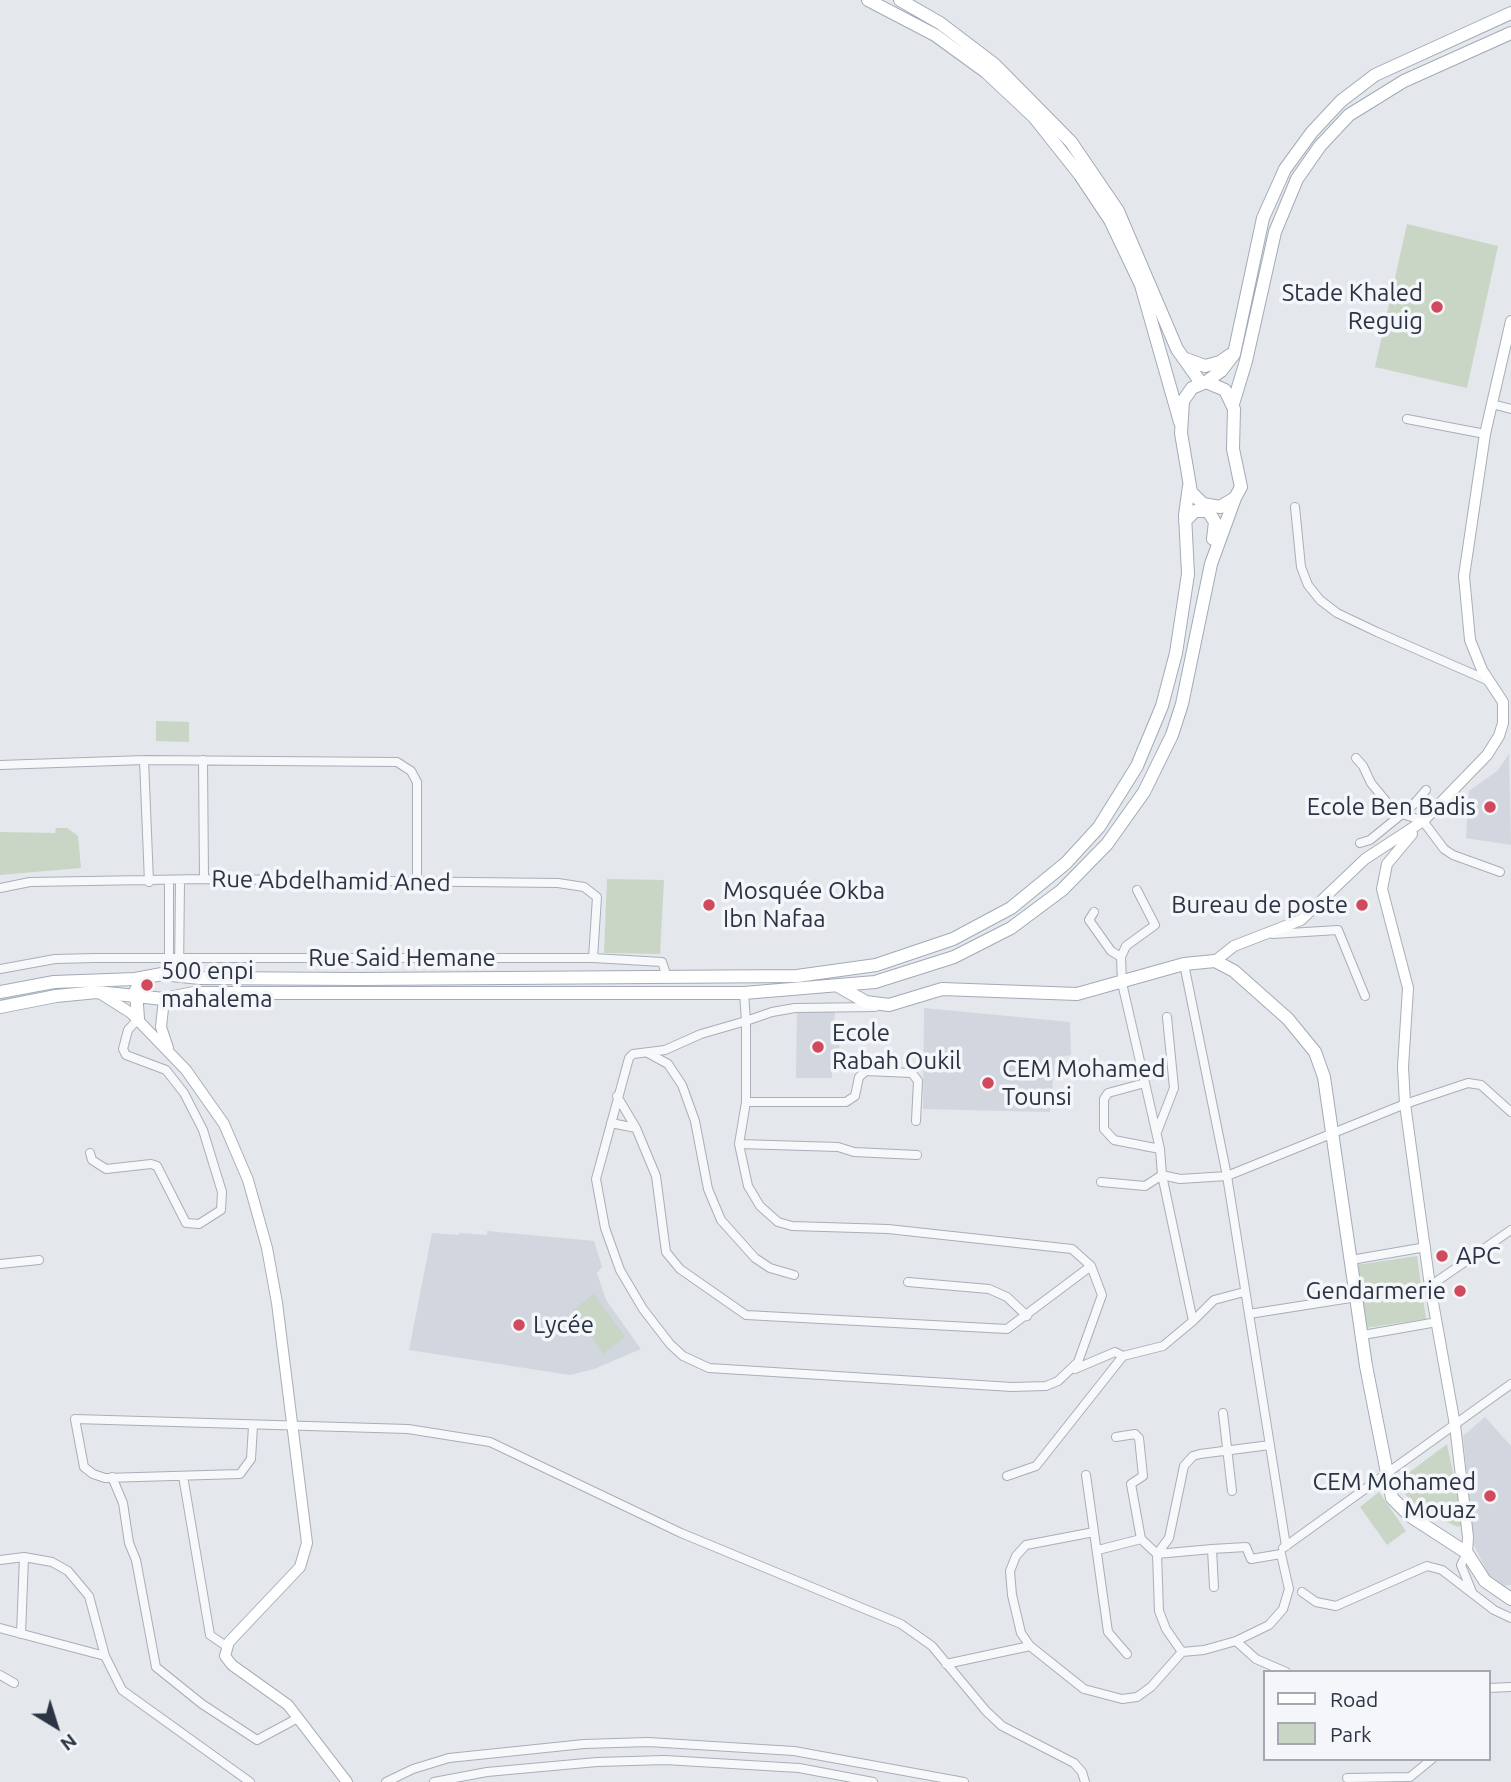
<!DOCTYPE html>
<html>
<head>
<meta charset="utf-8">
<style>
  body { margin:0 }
  #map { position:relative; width:1511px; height:1782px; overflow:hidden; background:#e4e7ec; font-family:Ubuntu,sans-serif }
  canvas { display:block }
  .legend { position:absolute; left:1263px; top:1670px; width:228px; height:91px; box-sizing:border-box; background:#f4f6f9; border:2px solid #a4a8b1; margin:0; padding:9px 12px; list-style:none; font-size:21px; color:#2b3445 }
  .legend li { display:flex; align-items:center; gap:14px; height:35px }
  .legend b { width:35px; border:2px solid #a4a8b1 }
  .north { position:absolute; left:21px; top:1691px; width:70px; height:70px; -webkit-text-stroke:5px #f4f6f9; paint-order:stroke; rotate:142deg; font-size:19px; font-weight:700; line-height:28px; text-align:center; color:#2b3445 }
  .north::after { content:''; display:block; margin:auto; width:24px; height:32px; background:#2b3445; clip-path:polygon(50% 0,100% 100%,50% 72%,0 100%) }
</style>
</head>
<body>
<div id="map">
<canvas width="1511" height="1782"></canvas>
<ul class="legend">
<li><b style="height:9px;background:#fff"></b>Road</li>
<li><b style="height:19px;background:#c9d6c5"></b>Park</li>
</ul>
<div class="north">N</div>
</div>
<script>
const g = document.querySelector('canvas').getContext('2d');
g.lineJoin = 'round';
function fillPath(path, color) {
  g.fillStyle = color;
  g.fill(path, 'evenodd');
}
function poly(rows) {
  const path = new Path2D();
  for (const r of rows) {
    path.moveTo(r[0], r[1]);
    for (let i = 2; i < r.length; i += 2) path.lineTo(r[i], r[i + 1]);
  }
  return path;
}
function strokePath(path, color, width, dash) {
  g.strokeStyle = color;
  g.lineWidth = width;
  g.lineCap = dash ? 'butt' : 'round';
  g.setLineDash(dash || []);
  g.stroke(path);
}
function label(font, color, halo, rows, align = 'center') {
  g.font = font + ' Ubuntu,sans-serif';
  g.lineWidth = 7;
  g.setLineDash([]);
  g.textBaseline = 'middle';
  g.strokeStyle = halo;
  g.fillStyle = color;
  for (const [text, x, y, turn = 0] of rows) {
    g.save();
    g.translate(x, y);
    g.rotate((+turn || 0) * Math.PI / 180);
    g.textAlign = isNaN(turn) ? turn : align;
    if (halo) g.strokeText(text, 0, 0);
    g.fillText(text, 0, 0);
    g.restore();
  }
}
const built = poly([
  [1509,754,1511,845,1466,838,1469,791,1497,771],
  [924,1008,1070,1022,1071,1055,1055,1058,1050,1112,923,1109],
  [797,1011,835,1012,834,1025,840,1026,839,1068,832,1068,832,1078,796,1078],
  [487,1231,594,1241,602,1267,597,1273,606,1300,641,1349,594,1369,570,1375,409,1350,432,1233,459,1235,459,1233,487,1235],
  [1485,1417,1511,1446,1511,1585,1502,1586,1491,1580,1474,1545,1463,1436]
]);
const green = poly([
  [1407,224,1498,246,1467,388,1375,367],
  [156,721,189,722,189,742,156,741],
  [56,828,67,828,78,836,81,868,0,875,0,832,55,833],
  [607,879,664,880,660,954,604,953],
  [1417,1256,1426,1319,1365,1328,1356,1265],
  [594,1294,625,1337,603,1354,573,1310],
  [1447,1444,1464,1525,1458,1527,1428,1514,1413,1503,1395,1483],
  [1379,1492,1406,1531,1387,1545,1360,1507]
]);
const street = poly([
  [1492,404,1511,409],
  [1407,419,1485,434],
  [1295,507,1301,567,1308,585,1320,600,1337,613,1377,632,1489,681],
  [1356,758,1363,766,1371,783,1394,811,1423,821,1444,849,1453,855,1500,872],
  [144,760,149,882],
  [203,760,204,879],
  [0,765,144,760,397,762,411,771,417,782,417,883],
  [1360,843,1370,840,1413,805,1426,790],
  [0,888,30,882,204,879,558,883,584,887,597,897,593,958],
  [1273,934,1338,930,1365,996],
  [1121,957,1126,946,1155,925,1137,890],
  [1184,964,1227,1176,1286,1546],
  [0,969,55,959,95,958,593,958,662,962,667,977],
  [169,974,169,881],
  [179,976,180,880],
  [744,993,746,1021,746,1102,739,1144,748,1186,760,1206,778,1222,792,1226,888,1229,1072,1249,1091,1266,1102,1295,1078,1362,1058,1381,1046,1386,1012,1387,709,1368,683,1356,670,1344,643,1309,620,1270,605,1228,596,1179,629,1058,633,1054,665,1050,701,1034,746,1021,772,1012,795,1008,875,1007],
  [648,1053,668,1064,682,1085,695,1121,708,1189,721,1220,755,1258,770,1268,794,1275],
  [1145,1083,1160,1149],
  [746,1102,846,1102,855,1096,859,1077,866,1071,912,1073,918,1081,916,1121],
  [611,1123,636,1128,617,1096],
  [636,1128,656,1176,666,1252,680,1269,746,1315,1007,1329,1091,1266],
  [1157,1132,1174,1088,1167,1017],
  [739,1144,838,1147,854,1152,917,1155],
  [90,1153,92,1160,106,1169,151,1164,157,1166,186,1223,199,1224,221,1210,222,1192,203,1130,184,1093,166,1070,126,1055,123,1049,128,1030,138,1019],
  [1101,1182,1145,1186,1162,1175,1180,1179,1227,1176,1405,1104,1468,1083,1481,1085,1511,1112],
  [1351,1260,1426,1247],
  [0,1264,39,1260],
  [908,1282,989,1289,1007,1297,1027,1316],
  [1430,1286,1511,1230],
  [1249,1314,1357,1297],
  [1193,1321,1214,1300,1244,1292],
  [1363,1335,1437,1322],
  [1075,1369,1115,1352,1123,1356],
  [1223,1413,1232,1491],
  [253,1426,251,1459,240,1474,105,1478,93,1474,84,1467,75,1419,408,1429,490,1442,681,1533,901,1624,932,1646,986,1711,1002,1726,1074,1763,1082,1772,1085,1782],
  [1116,1437,1135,1434,1139,1438,1143,1476,1131,1484,1141,1539],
  [1086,1475,1094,1532],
  [183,1476,210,1635,226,1646],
  [1007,1476,1036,1466,1123,1356,1163,1346,1193,1321,1162,1175,1160,1149,1114,1140,1104,1129,1104,1099,1108,1093,1145,1083,1122,983,1121,957,1111,951,1089,920,1094,912],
  [112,1477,123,1503,129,1543,136,1560,156,1667,202,1704,257,1740,298,1718],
  [1283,1548,1511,1384],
  [1098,1550,1141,1539,1157,1554,1212,1549,1214,1587],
  [1467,1553,1461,1565,1472,1592],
  [0,1560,24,1557,52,1562,68,1571,89,1596,105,1656,122,1690,250,1782],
  [1302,1592,1316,1602,1336,1606,1427,1566,1442,1570,1494,1610,1511,1618],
  [0,1628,105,1656],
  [21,1634,24,1557],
  [1236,1641,1256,1659,1286,1672],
  [1182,1652,1166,1629,1159,1611,1157,1554,1169,1538,1184,1466,1193,1456,1200,1454,1270,1445],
  [1127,1654,1108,1632,1094,1532,1026,1545,1016,1556,1010,1571,1012,1595,1021,1633,1030,1646,1084,1689,1122,1699,1137,1697,1151,1687,1182,1652,1204,1650,1236,1641,1269,1625,1283,1609,1289,1589,1281,1554,1251,1559,1246,1547,1212,1549],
  [946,1664,1030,1646],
  [0,1675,14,1683],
  [1488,1688,1511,1687],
  [1347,1778,1410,1777,1432,1759],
  [386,1782,413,1769,449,1758,584,1744,648,1742,794,1751,964,1782],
  [434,1782,487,1772,597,1762,665,1760,799,1768,873,1782]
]);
const secondary = poly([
  [1412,834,1387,864,1382,889,1408,988,1403,1067,1405,1104,1430,1286,1455,1425,1468,1537,1467,1553],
  [1215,961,1234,946,1301,920,1365,859,1423,821,1487,755,1499,736,1503,723,1503,702,1482,670,1470,640,1464,576,1485,434,1511,321],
  [101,994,131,1013,186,1070,224,1124,248,1180,267,1248,277,1303,307,1543,300,1567,229,1642,225,1656,232,1665,288,1705,347,1782],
  [164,999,161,1027,168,1048]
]);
const primary = poly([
  [868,0,935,35,986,72,1034,117,1080,175,1110,220,1141,285,1180,422],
  [900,0,940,23,994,64,1071,142,1118,211,1177,349,1201,383],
  [1183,358,1205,366,1220,362,1230,355],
  [1206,382,1221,371,1234,354,1263,218,1285,169,1312,132,1341,101,1375,75,1511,13],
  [1206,382,1225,390,1234,409,1233,449,1241,487,1235,498,1220,507,1203,504,1191,492,1181,433,1183,401,1192,388,1206,382],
  [1233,404,1246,361,1275,232,1297,179,1320,146,1349,115,1404,81,1511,33],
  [1185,521,1195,511,1208,511,1215,522,1213,539],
  [838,986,866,1002,889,1005,942,989,1077,994,1184,964,1215,961,1234,971,1288,1019,1315,1052,1324,1077,1366,1366,1392,1498,1410,1516,1467,1553,1485,1581,1511,1599],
  [136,990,138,1019],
  [0,992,54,982,135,979,162,974,200,978,359,979,797,976,876,965,953,939,1011,908,1066,863,1099,827,1137,766,1162,706,1176,653,1188,574,1185,515,1189,486],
  [0,1007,56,996,97,992,164,999,194,993,744,993,875,982,954,957,1011,928,1062,890,1107,844,1144,792,1172,735,1182,704,1211,564,1235,498]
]);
const markers = [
  [1437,307,7,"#d1495b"],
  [1490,807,7,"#d1495b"],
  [709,905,7,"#d1495b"],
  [1362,905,7,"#d1495b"],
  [147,985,7,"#d1495b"],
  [818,1047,7,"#d1495b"],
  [988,1083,7,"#d1495b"],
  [1442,1256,7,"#d1495b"],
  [1460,1291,7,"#d1495b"],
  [519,1325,7,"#d1495b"],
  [1490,1496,7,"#d1495b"]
];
const poiNames = [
  ["Stade Khaled",1423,293,"right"],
  ["Reguig",1423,321,"right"],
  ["Ecole Ben Badis",1476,807,"right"],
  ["Mosquée Okba",723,891],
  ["Ibn Nafaa",723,919],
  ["Bureau de poste",1348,905,"right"],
  ["500 enpi",161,971],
  ["mahalema",161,999],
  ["Ecole",832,1033],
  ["Rabah Oukil",832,1061],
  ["CEM Mohamed",1002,1069],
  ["Tounsi",1002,1097],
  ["APC",1456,1256],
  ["Gendarmerie",1446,1291,"right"],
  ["Lycée",533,1325],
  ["CEM Mohamed",1476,1482,"right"],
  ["Mouaz",1476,1510,"right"]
];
const streetNames = [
  ["Rue Abdelhamid Aned",331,881,1],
  ["Rue Said Hemane",402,958]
];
fillPath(built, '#d2d6de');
fillPath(green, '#c9d6c5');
strokePath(street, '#a9aeb7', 10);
strokePath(secondary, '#a9aeb7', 12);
strokePath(primary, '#a3abb8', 14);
strokePath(street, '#f7f8fa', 8);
strokePath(secondary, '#fff', 10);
strokePath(primary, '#fff', 12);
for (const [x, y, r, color] of markers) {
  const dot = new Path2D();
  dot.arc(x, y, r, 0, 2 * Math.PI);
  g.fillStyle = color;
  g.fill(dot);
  strokePath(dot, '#f4f6f9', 2.5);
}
label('24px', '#2b3445', '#f4f6f9', poiNames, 'left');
label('24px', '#2b3445', '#f4f6f9', streetNames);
</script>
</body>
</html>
